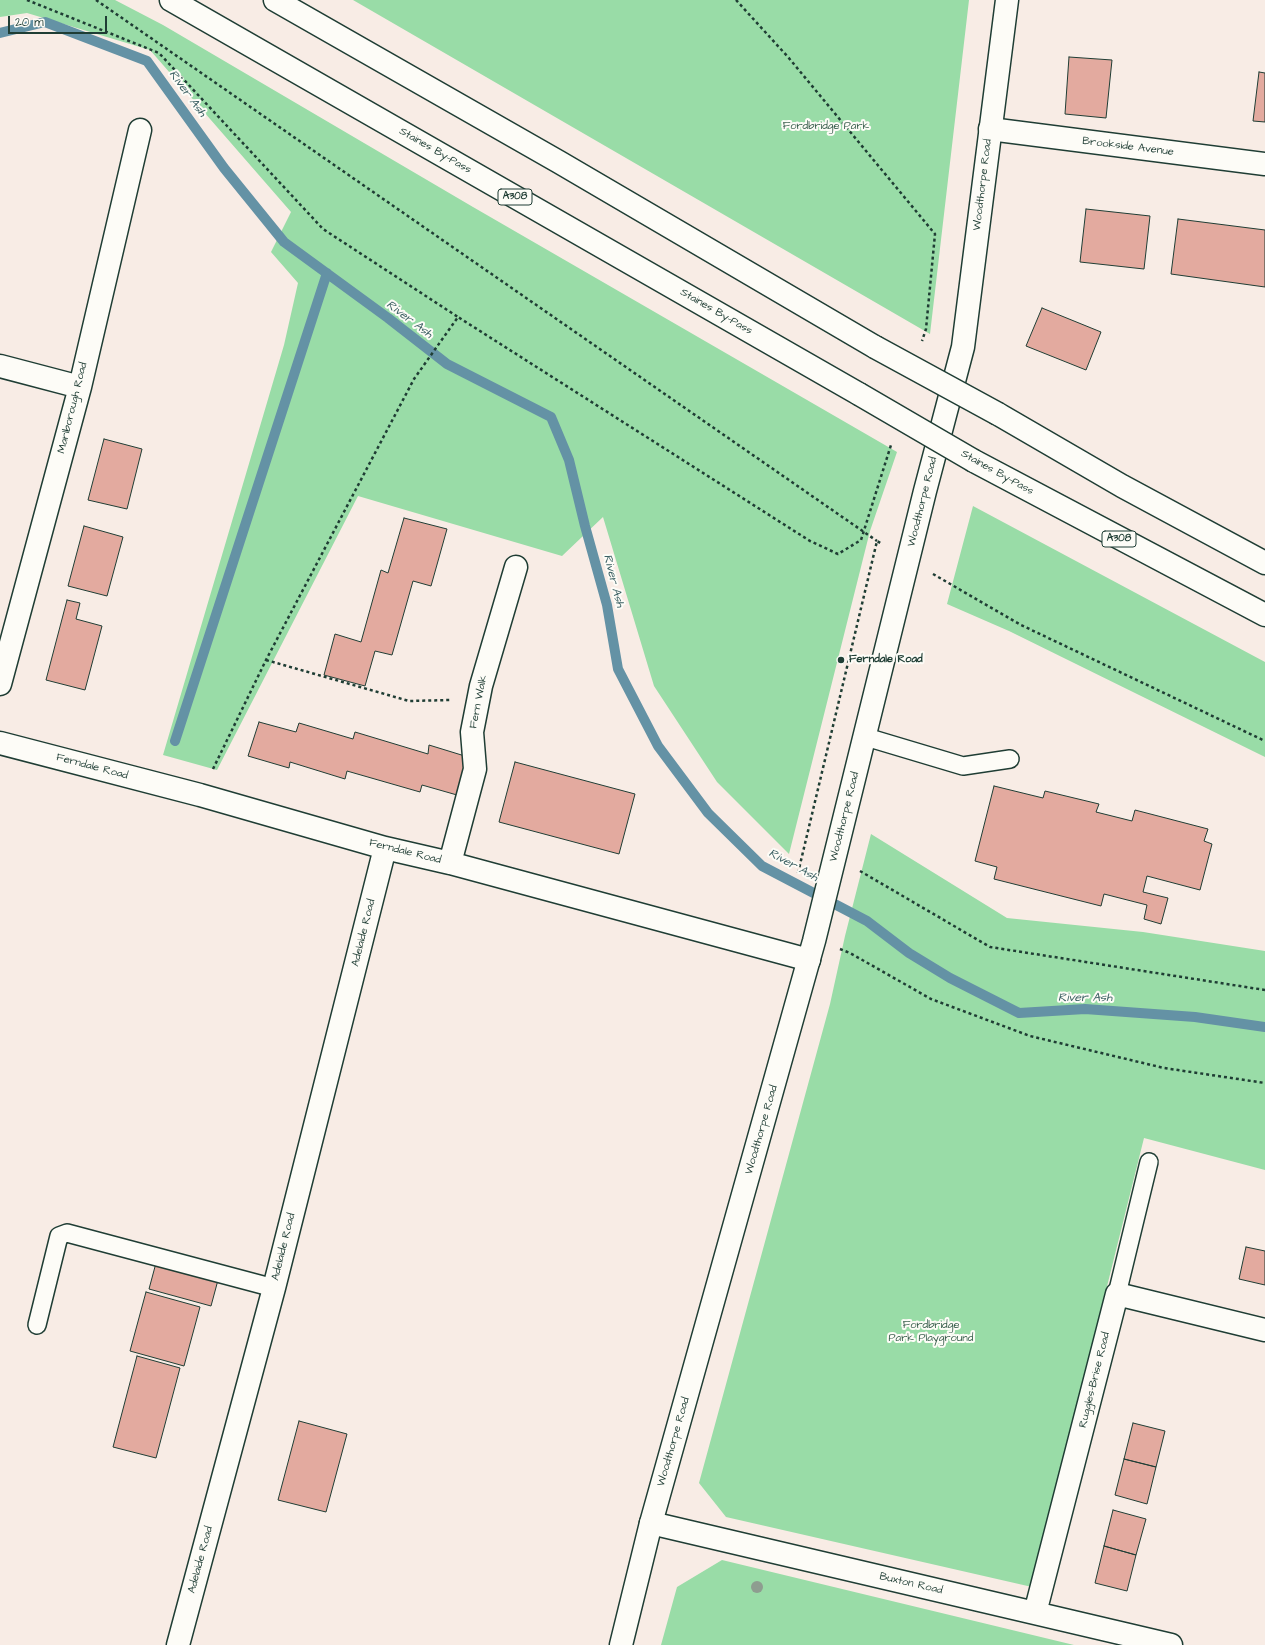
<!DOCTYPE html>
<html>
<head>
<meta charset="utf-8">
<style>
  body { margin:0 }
  #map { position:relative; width:1265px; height:1645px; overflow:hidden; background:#f8ece5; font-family:"Architects Daughter",sans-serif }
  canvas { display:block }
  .scale { position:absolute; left:8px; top:16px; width:99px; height:18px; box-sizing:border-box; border:2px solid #1f3d34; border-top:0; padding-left:5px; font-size:12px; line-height:14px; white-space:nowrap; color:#1f3d34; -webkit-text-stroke:3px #fdfcf7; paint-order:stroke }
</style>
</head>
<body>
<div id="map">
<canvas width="1265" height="1645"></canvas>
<div class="scale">20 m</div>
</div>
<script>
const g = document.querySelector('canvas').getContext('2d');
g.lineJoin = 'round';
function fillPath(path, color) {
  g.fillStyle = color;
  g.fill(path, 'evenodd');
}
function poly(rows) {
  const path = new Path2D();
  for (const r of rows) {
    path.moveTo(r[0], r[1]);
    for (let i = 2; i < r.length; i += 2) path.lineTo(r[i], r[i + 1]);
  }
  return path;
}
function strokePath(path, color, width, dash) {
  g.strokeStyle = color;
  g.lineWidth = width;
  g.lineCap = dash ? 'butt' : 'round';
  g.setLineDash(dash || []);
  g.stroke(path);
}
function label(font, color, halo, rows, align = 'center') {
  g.font = font + ' "Architects Daughter",sans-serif';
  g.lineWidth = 4;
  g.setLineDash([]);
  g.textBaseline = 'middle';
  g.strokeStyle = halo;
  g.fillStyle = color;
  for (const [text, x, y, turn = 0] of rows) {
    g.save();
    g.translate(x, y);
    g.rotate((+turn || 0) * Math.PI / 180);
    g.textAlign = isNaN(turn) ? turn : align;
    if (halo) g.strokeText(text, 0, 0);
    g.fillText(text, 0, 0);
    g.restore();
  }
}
const green = poly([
  [0,0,115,0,163,25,473,207,897,452,870,531,789,854,717,782,654,686,603,517,562,556,358,496,217,770,163,755,284,345,298,283,271,252,291,212,150,50,27,13,0,17],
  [353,0,969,0,930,334],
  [973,506,1265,662,1265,757,1009,631,947,604],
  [871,834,1007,918,1143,932,1265,951,1265,1170,1144,1138,1032,1587,726,1517,699,1483,830,1004,845,936],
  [722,1560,1074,1645,661,1645,677,1587]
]);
const stream = poly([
  [0,33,45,22,147,61,224,168,284,242,388,318,447,364,551,417,569,460,585,526,607,605,618,669,658,746,708,813,762,866,867,921,909,953,950,978,1019,1013,1085,1009,1195,1017,1265,1027],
  [175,741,327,273]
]);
const building = poly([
  [1069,57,1112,60,1106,118,1065,114,1069,57],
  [1259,72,1265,73,1265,122,1253,121,1259,72],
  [1086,209,1150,216,1144,269,1080,262,1086,209],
  [1178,219,1265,230,1265,287,1171,274,1178,219],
  [1042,308,1101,332,1086,370,1026,346,1042,308],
  [104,439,142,449,127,509,88,500,104,439],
  [404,518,447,529,431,586,413,581,392,655,375,651,365,686,324,675,335,634,361,642,381,570,388,573,404,518],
  [84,526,123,537,107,596,68,586,84,526],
  [67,600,80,603,76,619,102,626,85,690,46,680,67,600],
  [259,722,296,732,299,723,353,739,355,732,428,754,429,745,468,757,457,795,422,785,420,792,347,771,345,779,290,762,289,768,248,756,259,722],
  [515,762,635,794,619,854,499,822,515,762],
  [994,786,1043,798,1045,791,1099,804,1096,812,1132,821,1135,810,1208,829,1204,841,1212,844,1200,890,1147,876,1143,892,1168,898,1161,924,1144,919,1147,905,1104,894,1101,906,994,879,997,867,975,861,994,786],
  [1246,1247,1265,1251,1265,1285,1239,1279,1246,1247],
  [156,1263,218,1280,211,1306,149,1289,156,1263],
  [146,1292,200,1307,184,1366,130,1351,146,1292],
  [137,1356,180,1368,156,1458,113,1447,137,1356],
  [299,1421,347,1434,326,1512,278,1500,299,1421],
  [1133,1423,1165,1431,1156,1467,1124,1459,1133,1423],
  [1124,1459,1156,1467,1147,1504,1115,1495,1124,1459],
  [1113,1510,1146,1519,1136,1555,1104,1546,1113,1510],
  [1104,1546,1136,1555,1127,1591,1095,1583,1104,1546]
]);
const path = poly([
  [27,0,159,53,323,229,458,317],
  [96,0,877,541],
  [736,0,788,57,935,234,926,329,922,341],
  [933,574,1021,625,1265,741],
  [266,660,409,701,450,700],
  [213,769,266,660,414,379,458,317,810,541,838,554,861,540,891,445],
  [860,871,990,947,1265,990],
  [798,873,877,541,882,544],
  [840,949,850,953,931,999,1030,1036,1164,1068,1265,1083]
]);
const lane = poly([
  [866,737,963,766,1010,759],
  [1117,1294,1149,1162],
  [37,1325,59,1236,67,1233,274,1288]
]);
const street = poly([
  [990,129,1265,164],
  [0,366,80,387],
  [0,684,80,387,140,130],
  [0,743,200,795,385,848,450,863,809,960],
  [450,863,475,769,472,732,481,686,516,567],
  [651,1523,1171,1645],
  [1035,1613,1117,1294,1265,1330],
  [178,1645,274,1288,385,848]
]);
const secondary = poly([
  [621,1645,651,1523,814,941,925,491,963,347,1007,0]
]);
const highway = poly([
  [171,0,859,394],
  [275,0,559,162,875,347],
  [998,414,1122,486,1265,563],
  [974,461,1265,615]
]);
const highwayBridge = poly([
  [875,347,998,414],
  [859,394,974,461]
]);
const trees = [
  [757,1587]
];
const markers = [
  [841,660,4,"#1f3d34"]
];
const shields = [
  [515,197,34],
  [1119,539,34]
];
const shieldNames = [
  ["A308",515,197],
  ["A308",1119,539]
];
const parkNames = [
  ["Fordbridge Park",826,127],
  ["Fordbridge",931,1326],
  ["Park Playground",931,1339]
];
const streetNames = [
  ["Brookside Avenue",1128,147,7],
  ["Staines By-Pass",435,151,30],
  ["Woodthorpe Road",983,185,-83],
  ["Staines By-Pass",716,312,30],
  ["Marlborough Road",73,408,-76],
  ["Staines By-Pass",997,473,29],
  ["Woodthorpe Road",923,502,-76],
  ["Fern Walk",479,702,-79],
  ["Ferndale Road",92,767,15],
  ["Woodthorpe Road",845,817,-76],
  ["Ferndale Road",405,852,14],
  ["Adelaide Road",364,933,-76],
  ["Woodthorpe Road",762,1130,-74],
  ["Adelaide Road",284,1247,-76],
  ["Ruggles-Brise Road",1095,1380,-76],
  ["Woodthorpe Road",674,1442,-74],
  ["Adelaide Road",201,1560,-75],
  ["Buxton Road",911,1584,13]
];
const poiNames = [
  ["Ferndale Road",849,660]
];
const waterNames = [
  ["River Ash",187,94,54],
  ["River Ash",409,320,37],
  ["River Ash",613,581,76],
  ["River Ash",793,866,29],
  ["River Ash",1085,998]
];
fillPath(green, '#99dca7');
strokePath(stream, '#6492a5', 10);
fillPath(building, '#e3aa9f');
strokePath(building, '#1f3d34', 1);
strokePath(lane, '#1f3d34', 20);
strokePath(street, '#1f3d34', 25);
strokePath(secondary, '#1f3d34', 25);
strokePath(highway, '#1f3d34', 25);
strokePath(path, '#1f3d34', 2.5, [3, 3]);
strokePath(lane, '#fdfcf7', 17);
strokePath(street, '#fdfcf7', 22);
strokePath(secondary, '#fdfcf7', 22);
strokePath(highway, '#fdfcf7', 22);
strokePath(highwayBridge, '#1f3d34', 25, []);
strokePath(highwayBridge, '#fdfcf7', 22);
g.fillStyle = '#8e9d90';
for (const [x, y] of trees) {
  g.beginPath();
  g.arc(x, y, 6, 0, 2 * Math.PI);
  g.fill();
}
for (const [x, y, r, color] of markers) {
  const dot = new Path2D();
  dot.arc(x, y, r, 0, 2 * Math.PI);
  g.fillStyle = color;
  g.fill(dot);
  strokePath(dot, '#fdfcf7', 1.5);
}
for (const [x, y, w] of shields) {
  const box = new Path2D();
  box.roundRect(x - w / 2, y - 8, w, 16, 3);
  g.fillStyle = '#fdfcf7';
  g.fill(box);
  strokePath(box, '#1f3d34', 1);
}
label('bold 10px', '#1f3d34', null, shieldNames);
label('11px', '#375d4b', '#fdfcf7', parkNames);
label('11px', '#1f3d34', '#fdfcf7', streetNames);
label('bold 11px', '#1f3d34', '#fdfcf7', poiNames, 'left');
label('italic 12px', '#3c6063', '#fdfcf7', waterNames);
</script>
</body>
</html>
